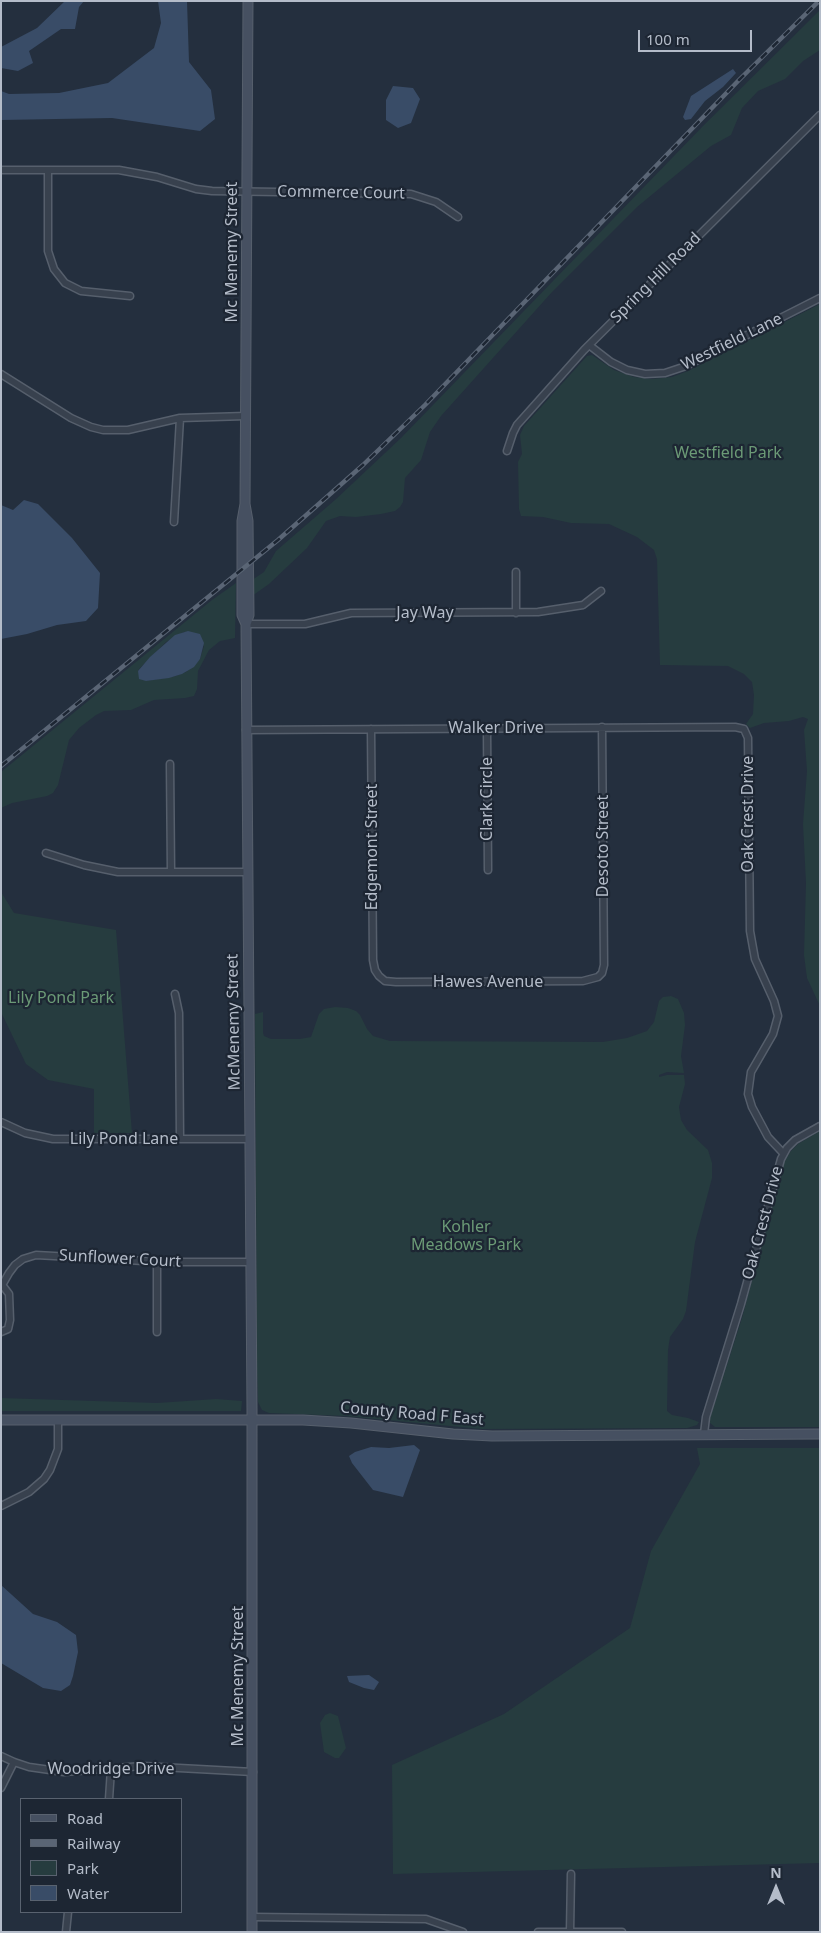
<!DOCTYPE html>
<html>
<head>
<meta charset="utf-8">
<style>
  body { margin:0 }
  #map { position:relative; width:821px; height:1933px; overflow:hidden; background:#242f3e; font-family:"Noto Sans",sans-serif }
  canvas { display:block }
  .frame { position:absolute; inset:0; border:2px solid #b4bcc9; pointer-events:none }
  .legend { position:absolute; left:20px; top:1798px; width:162px; height:115px; box-sizing:border-box; background:#1d2633; border:1px solid #59626f; margin:0; padding:6px 9px; list-style:none; font-size:15px; color:#b4bcc9 }
  .legend li { display:flex; align-items:center; gap:10px; height:25px }
  .legend b { width:25px; border:1px solid #59626f }
  .north { position:absolute; left:751px; top:1863px; width:50px; height:50px; -webkit-text-stroke:4px #1d2633; paint-order:stroke; rotate:0deg; font-size:14px; font-weight:700; line-height:20px; text-align:center; color:#b4bcc9 }
  .north::after { content:''; display:block; margin:auto; width:18px; height:22px; background:#b4bcc9; clip-path:polygon(50% 0,100% 100%,50% 72%,0 100%) }
  .scale { position:absolute; left:638px; top:30px; width:114px; height:22px; box-sizing:border-box; border:2px solid #b4bcc9; border-top:0; padding-left:6px; font-size:15px; line-height:18px; white-space:nowrap; color:#b4bcc9; -webkit-text-stroke:4px #1d2633; paint-order:stroke }
</style>
</head>
<body>
<div id="map">
<canvas width="821" height="1933"></canvas>
<div class="frame"></div>
<ul class="legend">
<li><b style="height:6px;background:#465061"></b>Road</li>
<li><b style="height:6px;background:#5a6575"></b>Railway</li>
<li><b style="height:14px;background:#263c3f"></b>Park</li>
<li><b style="height:14px;background:#394c67"></b>Water</li>
</ul>
<div class="north">N</div>
<div class="scale">100 m</div>
</div>
<script>
const g = document.querySelector('canvas').getContext('2d');
g.lineJoin = 'round';
function fillPath(path, color) {
  g.fillStyle = color;
  g.fill(path, 'evenodd');
}
function poly(rows) {
  const path = new Path2D();
  for (const r of rows) {
    path.moveTo(r[0], r[1]);
    for (let i = 2; i < r.length; i += 2) path.lineTo(r[i], r[i + 1]);
  }
  return path;
}
function strokePath(path, color, width, dash) {
  g.strokeStyle = color;
  g.lineWidth = width;
  g.lineCap = dash ? 'butt' : 'round';
  g.setLineDash(dash || []);
  g.stroke(path);
}
function label(font, color, halo, rows, align = 'center') {
  g.font = font + ' "Noto Sans",sans-serif';
  g.lineWidth = 4.5;
  g.setLineDash([]);
  g.textBaseline = 'middle';
  g.strokeStyle = halo;
  g.fillStyle = color;
  for (const [text, x, y, turn = 0] of rows) {
    g.save();
    g.translate(x, y);
    g.rotate((+turn || 0) * Math.PI / 180);
    g.textAlign = isNaN(turn) ? turn : align;
    if (halo) g.strokeText(text, 0, 0);
    g.fillText(text, 0, 0);
    g.restore();
  }
}
const green = poly([
  [820,10,820,50,803,61,785,79,758,91,742,108,731,135,711,146,637,207,552,292,441,416,430,432,421,460,405,478,403,502,400,507,395,511,381,514,356,517,340,516,326,521,307,548,269,584,252,596,252,580,264,572,276,551,335,500,401,438,703,126],
  [820,304,820,1006,807,978,804,955,806,883,803,824,807,771,804,730,808,719,803,717,789,721,764,723,750,728,746,724,753,714,754,695,752,682,744,674,728,666,660,665,657,559,654,550,637,537,609,524,571,523,543,517,521,516,519,509,518,462,522,454,520,435,524,426,587,356,592,355,614,370,634,377,651,379,672,377,688,371],
  [236,583,235,638,220,641,209,650,198,671,197,689,194,696,185,698,154,700,131,710,104,711,96,715,79,728,69,740,58,785,53,793,47,796,12,803,1,808,1,772,212,600],
  [184,632,204,646,200,659,186,672,176,676,146,681,138,671,140,668,166,642],
  [1,892,14,913,116,930,132,1133,94,1133,94,1089,48,1080,26,1064,1,1012],
  [671,996,678,999,684,1013,685,1025,681,1056,684,1073,667,1072,659,1075,659,1077,667,1075,684,1075,685,1084,679,1107,681,1120,687,1130,708,1150,712,1163,712,1178,695,1242,686,1311,683,1319,670,1337,668,1350,667,1411,672,1415,688,1418,699,1422,697,1425,687,1428,482,1429,345,1416,269,1413,262,1410,258,1402,257,1369,255,1014,263,1012,263,1033,264,1036,271,1039,300,1039,311,1037,319,1014,324,1009,335,1007,348,1008,356,1011,360,1015,367,1029,373,1036,390,1041,603,1042,627,1038,647,1031,654,1022,659,1001,663,997],
  [820,1131,820,1427,715,1427,710,1423,710,1418,742,1318,784,1162,791,1151,798,1144],
  [1,1398,157,1403,216,1399,242,1401,241,1411,1,1411],
  [697,1448,820,1448,820,1863,393,1874,392,1765,504,1714,630,1628,651,1551,700,1464],
  [330,1713,338,1716,346,1748,339,1758,335,1758,324,1752,320,1723,325,1715]
]);
const water = poly([
  [65,1,84,1,79,7,75,29,61,29,29,51,33,63,18,71,1,68,1,47,37,28],
  [158,1,187,1,189,62,211,90,215,119,200,131,112,118,1,120,1,91,9,94,59,93,108,83,154,48,161,23],
  [733,69,736,73,723,87,705,101,691,119,685,120,683,117,691,96],
  [393,86,413,88,420,99,411,123,398,128,386,120,386,100],
  [24,500,38,504,72,538,100,573,98,608,86,621,57,625,27,634,1,639,1,505,13,510],
  [188,631,200,634,204,643,200,659,194,667,182,674,169,678,146,681,139,679,138,671,150,657,175,635],
  [414,1445,420,1450,403,1497,373,1490,352,1463,349,1456,355,1452,371,1447,389,1448],
  [1,1585,33,1614,57,1622,76,1635,78,1652,73,1676,70,1685,61,1691,43,1688,1,1663],
  [369,1675,379,1682,374,1690,364,1688,349,1682,347,1676]
]);
const street = poly([
  [1,170,119,170,157,177,196,189,212,191,411,194,436,202,458,217],
  [48,170,48,251,54,269,65,283,81,291,130,296],
  [589,345,611,362,627,370,645,374,665,373,686,366,820,298],
  [1,374,71,418,91,427,103,430,128,430,180,418,246,416],
  [507,451,513,433,517,425,584,350,820,115],
  [174,522,180,418],
  [516,572,516,613],
  [246,624,305,624,351,613,538,612,583,605,601,591],
  [487,728,488,870],
  [371,729,373,960,375,970,379,976,385,981,396,982,583,981,598,977,602,973,604,965,602,727],
  [246,730,735,727,744,729,748,738,750,931,755,959,774,1001,778,1016,773,1034,751,1072,748,1094,752,1107,768,1137,783,1153],
  [170,764,171,872],
  [46,853,84,865,118,872,248,872],
  [175,994,179,1013,180,1139],
  [1,1122,25,1133,53,1139,250,1139],
  [157,1262,157,1332],
  [1,1287,9,1273,15,1265,23,1259,36,1255,162,1262,251,1262],
  [1,1332,8,1329,10,1320,9,1294,3,1286],
  [704,1434,706,1417,741,1304,781,1159,787,1148,795,1140,820,1126],
  [1,1506,29,1492,44,1479,50,1470,58,1449,58,1420],
  [1,1756,14,1762,29,1767,64,1772,142,1766,253,1772],
  [1,1788,14,1762],
  [109,1799,111,1769],
  [252,1917,426,1919,463,1932],
  [66,1932,68,1912],
  [538,1932,622,1932],
  [570,1932,571,1874]
]);
const secondary = poly([
  [245,504,242,521,242,615,246,624,252,1409,252,1932],
  [246,624,249,615,248,521,245,504,248,1],
  [1,1420,303,1420,351,1423,453,1434,492,1436,820,1434]
]);
const rail = poly([
  [1,766,278,540,363,465,425,405,739,80,819,1]
]);
const streetNames = [
  ["Commerce Court",341,193,1],
  ["Mc Menemy Street",232,252,-90],
  ["Spring Hill Road",656,278,-45],
  ["Westfield Lane",732,342,-26],
  ["Jay Way",425,613],
  ["Walker Drive",496,728],
  ["Clark Circle",487,799,-90],
  ["Oak Crest Drive",748,814,-90],
  ["Desoto Street",603,846,-90],
  ["Edgemont Street",372,847,-90],
  ["Hawes Avenue",488,982],
  ["McMenemy Street",234,1022,-91],
  ["Lily Pond Lane",124,1139],
  ["Oak Crest Drive",763,1223,-75],
  ["Sunflower Court",120,1259,3],
  ["County Road F East",412,1414,5],
  ["Mc Menemy Street",238,1676,-90],
  ["Woodridge Drive",111,1769]
];
const parkNames = [
  ["Westfield Park",728,453],
  ["Lily Pond Park",61,998],
  ["Kohler",466,1227],
  ["Meadows Park",466,1245]
];
fillPath(green, '#263c3f');
fillPath(water, '#394c67');
strokePath(street, '#565f6c', 9);
strokePath(secondary, '#565f6c', 11);
strokePath(street, '#38414e', 6);
strokePath(secondary, '#465061', 9);
strokePath(rail, '#5a6575', 4.5);
strokePath(rail, '#1d2633', 2.5, [8]);
label('16px', '#b4bcc9', '#1d2633', streetNames);
label('16px', '#6b9a76', '#1d2633', parkNames);
</script>
</body>
</html>
